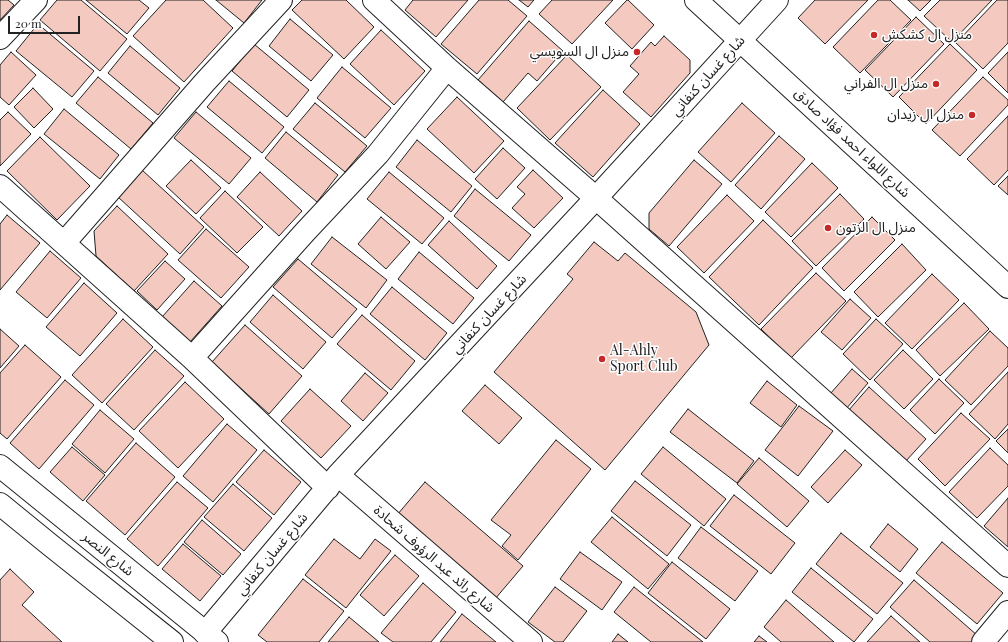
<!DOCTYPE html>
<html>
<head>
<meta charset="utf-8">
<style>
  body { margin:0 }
  #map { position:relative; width:1008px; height:642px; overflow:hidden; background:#fff; font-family:"Playfair Display",serif }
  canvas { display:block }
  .scale { position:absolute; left:8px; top:16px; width:72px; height:18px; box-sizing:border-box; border:2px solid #222; border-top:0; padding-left:5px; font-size:12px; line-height:14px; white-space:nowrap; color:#222; -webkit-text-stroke:3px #fff; paint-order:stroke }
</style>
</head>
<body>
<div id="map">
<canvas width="1008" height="642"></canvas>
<div class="scale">20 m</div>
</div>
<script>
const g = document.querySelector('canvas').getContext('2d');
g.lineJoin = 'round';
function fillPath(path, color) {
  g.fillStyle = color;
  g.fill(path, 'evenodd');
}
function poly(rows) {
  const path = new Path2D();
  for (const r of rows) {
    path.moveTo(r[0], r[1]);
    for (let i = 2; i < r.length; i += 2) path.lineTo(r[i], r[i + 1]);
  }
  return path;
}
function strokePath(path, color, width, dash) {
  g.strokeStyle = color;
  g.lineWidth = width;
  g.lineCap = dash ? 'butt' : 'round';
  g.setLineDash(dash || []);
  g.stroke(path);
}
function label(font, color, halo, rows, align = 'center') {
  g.font = font + ' "Playfair Display","Noto Sans Arabic",serif';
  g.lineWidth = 3;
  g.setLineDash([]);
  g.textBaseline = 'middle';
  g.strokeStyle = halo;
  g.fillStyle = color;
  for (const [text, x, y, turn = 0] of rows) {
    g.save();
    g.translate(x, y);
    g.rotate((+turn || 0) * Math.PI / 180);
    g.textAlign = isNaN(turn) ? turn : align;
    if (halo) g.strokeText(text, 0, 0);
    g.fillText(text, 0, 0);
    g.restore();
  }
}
const building = poly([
  [0,0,8,0,14,5,0,20,0,0],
  [57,0,81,0,127,39,100,71,40,20,57,0],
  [86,0,139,0,149,8,127,34,86,0],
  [166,0,203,0,233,28,184,82,133,36,166,0],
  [216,0,262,0,244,23,216,0],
  [302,0,346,0,374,27,344,59,292,10,302,0],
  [413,0,468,0,436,37,405,10,413,0],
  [479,0,508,0,527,16,477,74,441,44,479,0],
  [519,0,534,0,528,7,519,0],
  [552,0,613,0,572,44,539,14,552,0],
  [627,0,628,0,654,25,632,49,605,23,627,0],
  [815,0,868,0,825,44,798,18,815,0],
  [878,0,890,0,911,20,860,73,833,47,878,0],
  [908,0,931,0,920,11,908,0],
  [940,0,992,0,952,42,924,16,940,0],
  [997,0,1008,0,1008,43,983,69,956,43,997,0],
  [916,17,944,44,893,97,865,70,916,17],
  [290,19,333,55,311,81,269,46,290,19],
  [529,21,563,51,537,81,528,73,503,102,478,80,529,21],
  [38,24,94,71,72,97,16,51,38,24],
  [381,30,425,71,394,105,350,64,381,30],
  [664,36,690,60,690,73,651,117,623,92,639,74,630,66,651,42,655,46,664,36],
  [254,44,309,90,287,117,232,71,254,44],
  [950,44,977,70,926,124,899,97,950,44],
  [130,46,180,88,158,115,108,73,130,46],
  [11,52,36,75,9,105,0,97,0,65,11,52],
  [1008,52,1008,93,988,73,1008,52],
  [567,55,601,87,550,140,517,108,567,55],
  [342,67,391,108,365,138,317,98,342,67],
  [98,77,153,123,131,149,76,103,98,77],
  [983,77,1008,100,1008,105,960,156,932,130,983,77],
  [229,81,284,127,262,153,207,107,229,81],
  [33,88,53,109,34,128,14,107,33,88],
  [603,90,640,124,593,177,555,143,603,90],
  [457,97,504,141,474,173,427,129,457,97],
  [315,103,367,146,345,172,293,129,315,103],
  [742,103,775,133,731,182,698,152,742,103],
  [64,109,119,155,100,179,44,134,64,109],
  [8,112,31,134,0,166,0,120,8,112],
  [196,112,251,158,229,184,174,138,196,112],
  [1008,116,1008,170,994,185,967,159,1008,116],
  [286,132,338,175,317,202,265,158,286,132],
  [779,136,805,159,761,209,735,185,779,136],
  [40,137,90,186,57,220,7,171,40,137],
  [417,140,472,186,451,212,396,167,417,140],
  [503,148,525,168,497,199,475,179,503,148],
  [191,160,221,188,196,214,166,186,191,160],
  [694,160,722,184,669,246,649,229,649,213,694,160],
  [812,163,838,188,791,237,765,212,812,163],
  [142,170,204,227,180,254,118,197,142,170],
  [533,170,563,198,534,228,512,208,525,194,517,187,533,170],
  [260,172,302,211,279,236,237,197,260,172],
  [389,172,444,218,422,244,367,199,389,172],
  [1008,176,1008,195,998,186,1008,176],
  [475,189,531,235,509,261,454,216,475,189],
  [225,191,263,227,237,253,200,218,225,191],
  [840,194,864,219,816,266,792,241,840,194],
  [727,195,754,221,704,273,677,247,727,195],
  [117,206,168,254,134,291,96,256,94,231,117,206],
  [7,215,40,243,0,290,0,224,7,215],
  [381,217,410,242,386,269,358,244,381,217],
  [872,217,895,240,844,291,822,268,872,217],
  [763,220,813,268,759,325,709,277,763,220],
  [449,221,497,266,477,289,428,245,449,221],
  [206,229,249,267,221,298,178,260,206,229],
  [332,237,387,280,366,308,311,264,332,237],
  [594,242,618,261,625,253,696,312,709,345,605,470,494,372,573,279,567,274,594,242],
  [902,244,926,270,878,317,854,292,902,244],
  [50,251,81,278,47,318,16,292,50,251],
  [419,252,474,298,453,324,398,279,419,252],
  [298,259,357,309,332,338,273,287,298,259],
  [165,261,185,279,157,310,137,291,165,261],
  [816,273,846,301,791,358,761,329,816,273],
  [932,274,959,300,912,349,885,323,932,274],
  [194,281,222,306,190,342,162,317,194,281],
  [84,283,117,313,80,356,46,327,84,283],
  [392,287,447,333,425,360,370,314,392,287],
  [273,295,326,342,303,369,250,322,273,295],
  [850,299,871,318,842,350,821,332,850,299],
  [964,303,989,329,940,376,916,350,964,303],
  [362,315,415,361,391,390,337,344,362,315],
  [123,319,153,347,102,403,72,375,123,319],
  [876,319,903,344,870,380,843,354,876,319],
  [245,325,302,376,269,414,212,362,245,325],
  [0,329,19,346,0,368,0,329],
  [990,331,1008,348,1008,366,971,405,945,380,990,331],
  [25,345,61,377,7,439,0,433,0,373,25,345],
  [155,350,184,376,134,430,106,404,155,350],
  [903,350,933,379,904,409,874,380,903,350],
  [852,369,868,383,846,409,830,394,852,369],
  [1008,372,1008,424,995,439,969,414,1008,372],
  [365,373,388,393,363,421,341,401,365,373],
  [939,379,964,403,935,434,910,410,939,379],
  [65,380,94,405,39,469,10,443,65,380],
  [767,381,797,405,781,427,750,403,767,381],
  [185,382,224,419,178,468,139,431,185,382],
  [485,385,522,418,499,444,462,411,485,385],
  [869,387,926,439,905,462,848,411,869,387],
  [310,389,351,426,321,458,281,421,310,389],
  [799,406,833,431,798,476,765,450,799,406],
  [688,409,754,461,737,483,670,432,688,409],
  [100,410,134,439,105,473,72,444,100,410],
  [961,413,990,439,945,486,918,459,961,413],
  [227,424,257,450,213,502,183,476,227,424],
  [1008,429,1008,453,996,441,1008,429],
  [556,440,591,469,518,560,502,546,511,535,491,520,556,440],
  [136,443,175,477,125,535,86,501,136,443],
  [72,447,105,475,83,501,50,472,72,447],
  [663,447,726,499,704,526,641,474,663,447],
  [990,448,1008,465,1008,486,977,518,949,492,990,448],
  [264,450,301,482,274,515,236,482,264,450],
  [845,450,862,465,828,503,811,487,845,450],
  [759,458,809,501,787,527,737,484,759,458],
  [635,481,691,525,667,556,611,511,635,481],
  [177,482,208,508,158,566,127,539,177,482],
  [425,482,523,566,495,599,397,515,425,482],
  [233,484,272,518,244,551,204,517,233,484],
  [734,495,795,543,771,574,710,526,734,495],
  [1008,498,1008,547,984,526,1008,498],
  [612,517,669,564,648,589,591,542,612,517],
  [202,520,241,554,223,575,184,542,202,520],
  [888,524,918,549,900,572,870,547,888,524],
  [701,527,758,571,735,601,678,558,701,527],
  [841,533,903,583,877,614,816,564,841,533],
  [334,539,360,559,375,539,391,551,346,608,305,575,334,539],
  [942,542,1003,593,977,624,916,573,942,542],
  [183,544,221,576,200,601,162,569,183,544],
  [580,552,622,582,602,610,560,579,580,552],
  [395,555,419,576,384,616,360,595,395,555],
  [672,562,730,609,706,639,648,593,672,562],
  [811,568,873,619,854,642,792,592,811,568],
  [10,569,34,592,22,605,62,642,0,642,0,580,10,569],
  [303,579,344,611,319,642,267,642,258,635,303,579],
  [914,580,978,636,973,642,930,642,890,607,914,580],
  [423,583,456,612,431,642,393,642,381,633,423,583],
  [555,587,587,611,563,642,555,642,528,622,555,587],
  [634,587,703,642,651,642,614,612,634,587],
  [786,600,834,642,781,642,764,627,786,600],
  [462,614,496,642,440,642,462,614],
  [891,616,920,642,867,642,891,616],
  [349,617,379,642,328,642,349,617],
  [618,634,628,642,612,642,618,634],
  [759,636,767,642,754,642,759,636]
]);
const minor = poly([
  [374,0,447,68,596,198,1008,566],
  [696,0,1008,287],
  [0,38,36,0],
  [0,186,192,358,328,488],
  [64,243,205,82,281,0],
  [192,358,305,232,378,154,447,68],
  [338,475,531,642],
  [205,633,338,475,596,198,777,0],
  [983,642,1008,612]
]);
const major = poly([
  [0,466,217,642],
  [0,504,49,544,172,642]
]);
const markers = [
  [874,35,4,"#c62828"],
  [637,52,4,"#c62828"],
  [936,84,4,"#c62828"],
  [972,115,4,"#c62828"],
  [828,228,4,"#c62828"],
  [602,359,4,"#c62828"]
];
const poiNames = [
  ["منزل ال كشكش",882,35],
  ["منزل ال السويسي",629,52,"right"],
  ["منزل ال الفراني",928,84,"right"],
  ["منزل ال زيدان",964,115,"right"],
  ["منزل ال الزتون",836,228],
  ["Al-Ahly",610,351],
  ["Sport Club",610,367]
];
const streetNames = [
  ["شارع غسان كنفاني",708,76,-48],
  ["شارع اللواء احمد فؤاد صادق",852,143,43],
  ["شارع غسان كنفاني",489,314,-47],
  ["شارع النصر",108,554,39],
  ["شارع غسان كنفاني",272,554,-50],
  ["شارع رائد عبد الرؤوف شحادة",434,559,41]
];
fillPath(building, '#f3c9c0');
strokePath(building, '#222', 1);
strokePath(minor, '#222', 24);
strokePath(major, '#222', 24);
strokePath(minor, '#fff', 22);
strokePath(major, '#fff', 22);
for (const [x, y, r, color] of markers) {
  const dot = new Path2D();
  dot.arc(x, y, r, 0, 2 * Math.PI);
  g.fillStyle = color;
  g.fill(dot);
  strokePath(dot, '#fff', 1.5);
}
label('14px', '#222', '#fff', poiNames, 'left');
label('14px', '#222', '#fff', streetNames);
</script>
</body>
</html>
